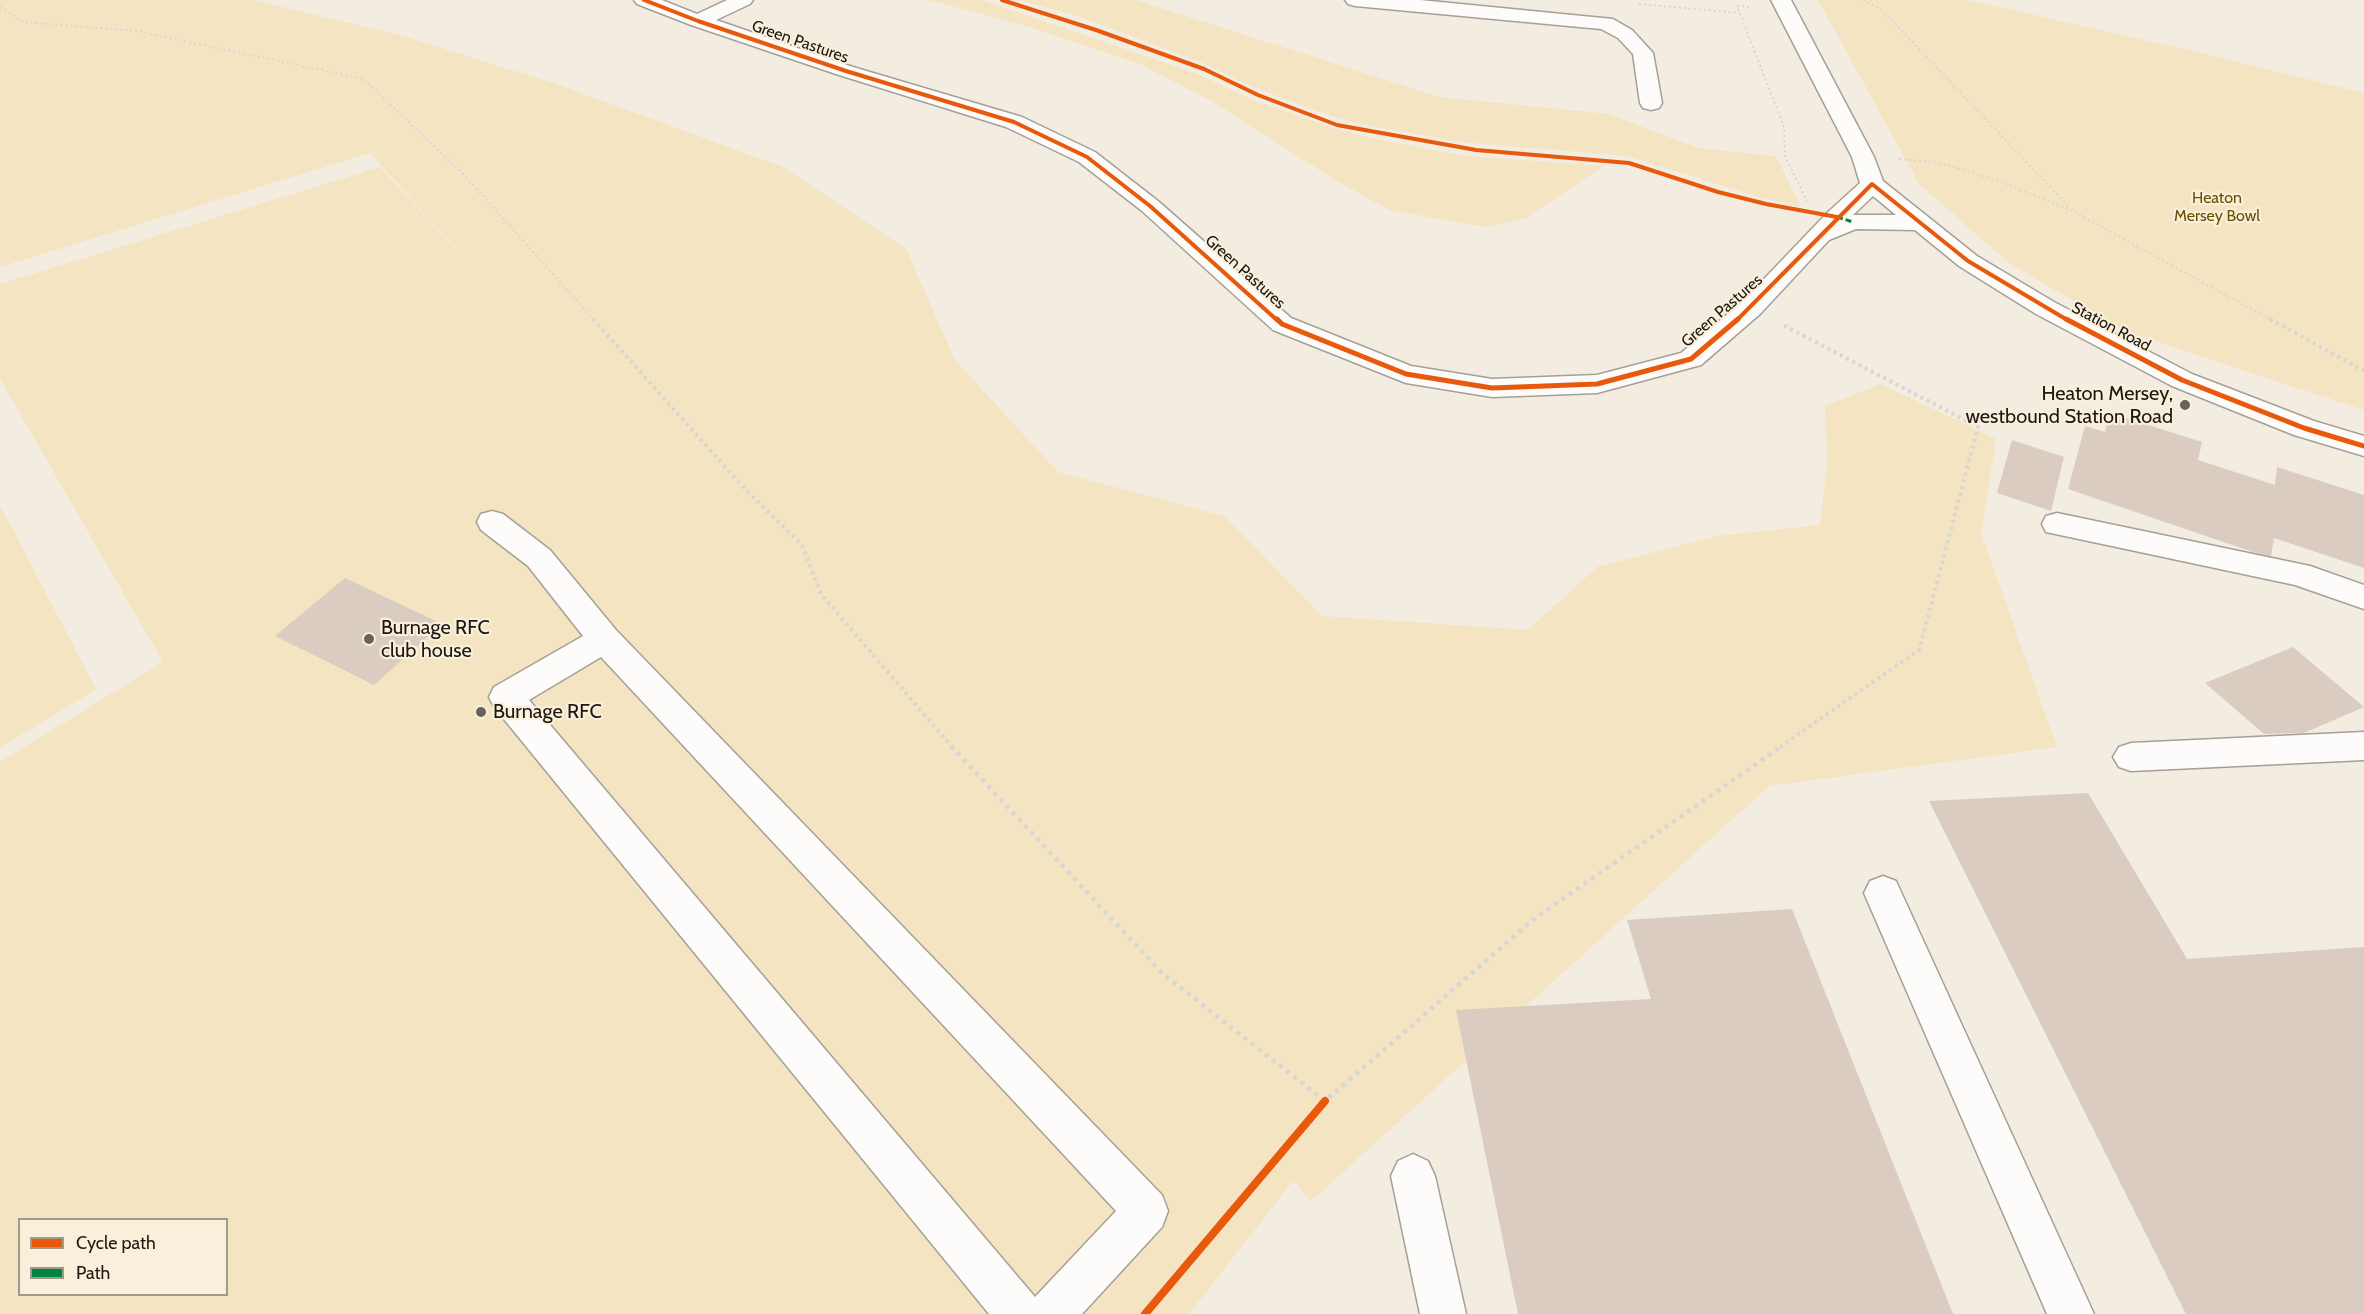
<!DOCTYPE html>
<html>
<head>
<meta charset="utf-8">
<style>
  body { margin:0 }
  #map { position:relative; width:2364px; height:1314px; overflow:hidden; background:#f2ece1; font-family:Cabin,sans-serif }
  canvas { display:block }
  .legend { position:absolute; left:18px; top:1218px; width:210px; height:78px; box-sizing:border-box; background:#f9efda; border:2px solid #a1998a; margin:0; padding:8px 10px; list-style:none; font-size:18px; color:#1c1811 }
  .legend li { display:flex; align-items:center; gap:12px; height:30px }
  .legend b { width:30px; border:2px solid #a1998a }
</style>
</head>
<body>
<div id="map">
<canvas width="2364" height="1314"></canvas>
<ul class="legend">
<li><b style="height:8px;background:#e8590c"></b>Cycle path</li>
<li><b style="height:8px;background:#00873e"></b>Path</li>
</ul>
</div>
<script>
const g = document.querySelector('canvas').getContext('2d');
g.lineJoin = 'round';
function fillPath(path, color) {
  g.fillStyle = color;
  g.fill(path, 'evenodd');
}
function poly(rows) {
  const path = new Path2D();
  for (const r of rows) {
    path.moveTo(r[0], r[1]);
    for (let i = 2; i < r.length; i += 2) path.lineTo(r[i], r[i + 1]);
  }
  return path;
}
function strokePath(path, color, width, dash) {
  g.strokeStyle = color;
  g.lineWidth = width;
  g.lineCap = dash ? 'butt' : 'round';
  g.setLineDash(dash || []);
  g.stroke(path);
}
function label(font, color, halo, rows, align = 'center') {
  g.font = font + ' Cabin,sans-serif';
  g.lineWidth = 4.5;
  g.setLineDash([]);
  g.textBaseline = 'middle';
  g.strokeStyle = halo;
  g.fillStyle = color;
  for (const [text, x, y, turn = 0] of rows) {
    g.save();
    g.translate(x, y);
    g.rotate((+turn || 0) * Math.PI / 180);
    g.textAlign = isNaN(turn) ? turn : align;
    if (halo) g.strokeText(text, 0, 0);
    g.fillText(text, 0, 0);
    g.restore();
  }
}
const green = poly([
  [0,0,253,0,400,35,556,84,783,167,906,249,955,360,1058,472,1224,516,1322,616,1528,630,1597,567,1717,536,1820,525,1827,464,1825,406,1881,384,1996,439,1981,533,2057,747,1769,786,1311,1201,1293,1181,1189,1314,0,1314,0,762,163,662,0,379,0,284,380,167,498,295,370,153,0,267],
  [20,1220,226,1220,226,1294,20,1294],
  [929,0,982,0,1198,74,1250,99,1333,128,1375,139,1467,156,1604,166,1526,218,1487,227,1389,210,1335,180,1213,102,1142,65,1030,27],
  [1018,0,1136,0,1439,97,1609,114,1698,148,1776,156,1800,206,1762,198,1627,156,1461,142,1360,124,1316,111,1246,84,1203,63,1081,17],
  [1818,0,1968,0,2184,49,2364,93,2364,410,2125,331,2009,263,1919,184],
  [0,505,96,689,0,748]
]);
const building = poly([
  [2110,413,2202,442,2198,460,2275,485,2277,467,2364,495,2364,568,2274,538,2271,556,2253,552,2068,489,2085,426,2105,432],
  [2012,440,2064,457,2051,511,1997,493],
  [345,578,442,624,374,685,275,636],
  [2293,647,2364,707,2304,733,2264,734,2205,683],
  [2088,793,2187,959,2364,947,2364,1314,2186,1314,1929,801],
  [1792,909,1953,1314,1518,1314,1456,1010,1651,999,1627,920]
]);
const pathFar2 = poly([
  [1863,0,1881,9,2069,207],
  [1639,4,1739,13],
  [0,7,23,22,137,31,364,79,465,176,595,321],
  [1749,7,1737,6,1784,127,1785,156,1807,201],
  [1899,159,1937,162,1998,181,2071,210,2273,321]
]);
const pathFar1 = poly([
  [593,319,745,489,802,545,821,594,952,747],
  [2270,319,2364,371],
  [1780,747,1919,650,1978,427,1781,324]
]);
const path = poly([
  [951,746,1162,973,1325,1101,1534,919,1782,746]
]);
const minor = poly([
  [634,0,662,0,697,14,727,0,753,0,750,4,716,20,853,67,1022,117,1095,152,1158,201,1291,318,1411,366,1492,379,1597,375,1681,353,1742,302,1828,212,1860,183,1852,157,1771,0,1791,0,1874,157,1883,181,1977,256,2054,302,2192,374,2314,421,2364,436,2364,456,2294,435,2172,386,2036,314,1959,266,1915,230,1856,229,1829,240,1760,314,1701,365,1597,393,1492,397,1406,383,1273,330,1142,211,1079,162,1006,127,839,75,691,25,637,4,634,0],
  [1873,196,1896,215,1853,215,1873,196],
  [1345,0,1420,0,1613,19,1632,30,1653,53,1662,103,1659,108,1651,110,1643,108,1640,103,1633,54,1618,38,1601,29,1355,6,1348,4,1345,0],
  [492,511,503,514,550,550,616,630,1162,1195,1168,1211,1162,1227,1082,1314,989,1314,494,707,489,697,494,687,583,636,528,566,481,530,477,522,481,514,492,511],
  [601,657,1116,1211,1035,1297,529,700,601,657],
  [2057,513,2310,566,2364,585,2364,609,2295,585,2046,532,2042,524,2046,516,2057,513],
  [2364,732,2364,760,2131,771,2119,767,2113,757,2119,747,2131,743,2364,732],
  [1883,876,1896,881,2094,1314,2047,1314,1864,893,1870,881,1883,876],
  [1413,1154,1428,1161,1435,1176,1466,1314,1420,1314,1391,1176,1398,1161,1413,1154]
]);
const quiet = poly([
  [1837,217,1853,222]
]);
const cyclewayFar2 = poly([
  [644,0,698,21,846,71,1014,122,1087,157,1150,206,1278,321],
  [1002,0,1096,30,1204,69,1258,95,1337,125,1476,150,1629,163,1718,192,1766,204,1837,217],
  [1736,321,1872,184,1968,261,2069,321]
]);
const cyclewayFar1 = poly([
  [1277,319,1282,324,1406,374,1492,388,1597,384,1691,359,1738,319],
  [2066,319,2182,380,2304,428,2364,446]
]);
const cycleway = poly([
  [1145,1314,1325,1101]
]);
const markers = [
  [2185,405,6,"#67625a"],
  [369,639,6,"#67625a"],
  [481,712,6,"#67625a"]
];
const farStreetnames = [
  ["Green Pastures",800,42,19],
  ["Green Pastures",1245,272,42],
  ["Green Pastures",1722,311,-41],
  ["Station Road",2111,327,28]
];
const farParknames = [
  ["Heaton",2217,198],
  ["Mersey Bowl",2217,216]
];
const poiNames = [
  ["Heaton Mersey,",2173,394,"right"],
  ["westbound Station Road",2173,417,"right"],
  ["Burnage RFC",381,628],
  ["club house",381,651],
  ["Burnage RFC",493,712]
];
fillPath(green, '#f5e4c1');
fillPath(building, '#daccc1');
strokePath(minor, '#a4a097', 3);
strokePath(pathFar2, '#d8d6d3', 2, [2, 3]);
strokePath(pathFar1, '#d8d6d3', 4, [3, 4]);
strokePath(path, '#d8d6d3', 4.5, [4, 5]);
fillPath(minor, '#fdfcfa');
strokePath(quiet, '#00873e', 3, [6, 3]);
strokePath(cyclewayFar2, '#e8590c', 4);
strokePath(cyclewayFar1, '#e8590c', 5);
strokePath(cycleway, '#e8590c', 8);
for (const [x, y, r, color] of markers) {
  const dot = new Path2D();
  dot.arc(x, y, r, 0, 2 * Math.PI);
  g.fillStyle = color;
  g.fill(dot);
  strokePath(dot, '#f9efda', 2);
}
label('16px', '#1c1811', '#f9efda', farStreetnames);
label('16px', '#6c5001', '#f9efda', farParknames);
label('20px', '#1c1811', '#f9efda', poiNames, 'left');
</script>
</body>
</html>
